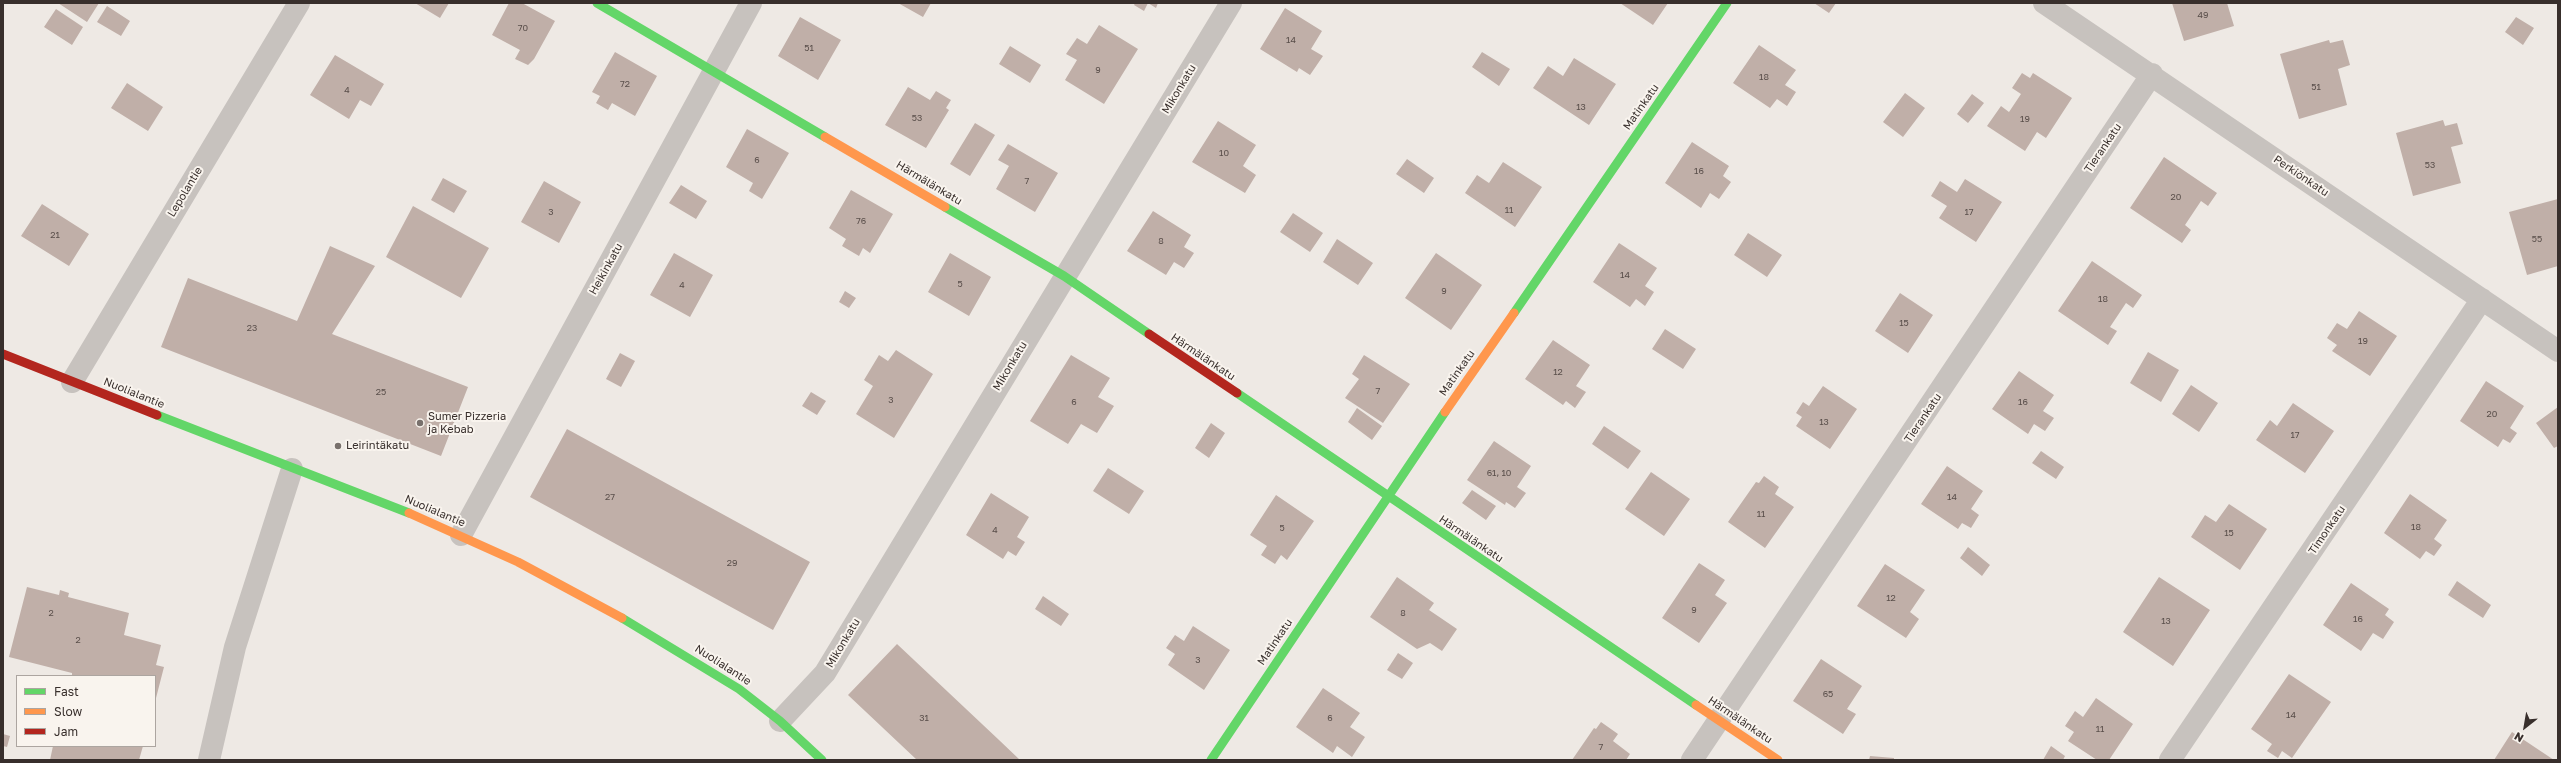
<!DOCTYPE html>
<html>
<head>
<meta charset="utf-8">
<style>
  body { margin:0 }
  #map { position:relative; width:2561px; height:763px; overflow:hidden; background:#eee9e4; font-family:"Golos Text",sans-serif }
  canvas { display:block }
  .frame { position:absolute; inset:0; border:4px solid #382f2c; pointer-events:none }
  .legend { position:absolute; left:16px; top:675px; width:140px; height:72px; box-sizing:border-box; background:#f9f4ee; border:1px solid #aca5a0; margin:0; padding:5px 7px; list-style:none; font-size:12px; color:#382f2c }
  .legend li { display:flex; align-items:center; gap:8px; height:20px }
  .legend b { width:20px; border:1px solid #aca5a0 }
  .north { position:absolute; left:2505px; top:707px; width:40px; height:40px; -webkit-text-stroke:3px #f9f4ee; paint-order:stroke; rotate:211deg; font-size:11px; font-weight:700; line-height:16px; text-align:center; color:#382f2c }
  .north::after { content:''; display:block; margin:auto; width:14px; height:18px; background:#382f2c; clip-path:polygon(50% 0,100% 100%,50% 72%,0 100%) }
</style>
</head>
<body>
<div id="map">
<canvas width="2561" height="763"></canvas>
<div class="frame"></div>
<ul class="legend">
<li><b style="height:5px;background:#63d668"></b>Fast</li>
<li><b style="height:5px;background:#ff974d"></b>Slow</li>
<li><b style="height:5px;background:#b3261e"></b>Jam</li>
</ul>
<div class="north">N</div>
</div>
<script>
const context = document.querySelector('canvas').getContext('2d');
context.lineJoin = 'round';
function fillPath(path, color) {
  context.fillStyle = color;
  context.fill(path, 'evenodd');
}
function toPath(rows) {
  const path = new Path2D();
  for (const r of rows) {
    path.moveTo(r[0], r[1]);
    for (let i = 2; i < r.length; i += 2) path.lineTo(r[i], r[i + 1]);
  }
  return path;
}
function strokePath(path, color, width, dash) {
  context.strokeStyle = color;
  context.lineWidth = width;
  context.lineCap = dash ? 'butt' : 'round';
  context.setLineDash(dash || []);
  context.stroke(path);
}
function label(font, color, halo, rows, align = 'center') {
  context.font = font + ' "Golos Text",sans-serif';
  context.lineWidth = 4;
  context.setLineDash([]);
  context.textBaseline = 'middle';
  context.strokeStyle = halo;
  context.fillStyle = color;
  for (const [text, x, y, turn = 0] of rows) {
    context.save();
    context.translate(x, y);
    context.rotate((+turn || 0) * Math.PI / 180);
    context.textAlign = isNaN(turn) ? turn : align;
    if (halo) context.strokeText(text, 0, 0);
    context.fillText(text, 0, 0);
    context.restore();
  }
}
fillPath(toPath([
  [58,3,99,3,87,22],
  [415,3,449,3,440,18],
  [509,3,522,3,555,21,534,59,528,65,515,59,520,50,492,35],
  [898,3,931,3,923,17],
  [1135,3,1158,3,1156,8,1148,3,1144,11,1134,5],
  [1620,3,1668,3,1653,25],
  [1814,3,1836,3,1829,13],
  [2172,3,2227,3,2234,26,2184,41],
  [107,6,130,21,121,36,97,22],
  [1285,8,1322,31,1311,49,1323,56,1310,75,1299,68,1297,72,1260,49],
  [56,9,83,27,72,45,44,27],
  [800,17,841,40,818,80,778,56],
  [2516,17,2534,28,2523,45,2505,32],
  [1099,25,1138,49,1104,104,1065,80,1077,60,1066,54,1077,38,1087,44],
  [2329,40,2330,43,2343,40,2350,65,2338,69,2347,105,2299,119,2280,54],
  [1759,45,1796,70,1785,85,1796,92,1787,106,1777,99,1770,108,1733,83],
  [1010,46,1041,65,1030,83,999,64],
  [615,52,657,76,635,116,612,103,608,110,596,103,600,96,592,92],
  [1482,52,1510,69,1499,86,1472,67],
  [335,55,384,84,371,106,360,100,349,119,310,95],
  [1574,58,1616,84,1589,125,1533,88,1548,66,1563,76],
  [2022,73,2030,78,2033,73,2072,98,2046,138,2037,132,2025,151,1987,126,2001,106,2009,112,2021,94,2012,88],
  [127,83,163,107,148,131,111,108],
  [908,87,930,100,936,91,951,100,946,108,949,110,926,148,885,125],
  [1905,93,1925,108,1903,137,1883,122],
  [1972,94,1984,103,1968,123,1957,114],
  [2443,120,2445,126,2457,123,2463,144,2451,147,2461,183,2413,196,2396,133],
  [1218,121,1256,145,1243,166,1256,175,1245,193,1192,162],
  [975,123,995,135,970,176,950,164],
  [747,129,789,153,762,199,749,191,753,183,726,167],
  [1692,142,1729,166,1723,176,1731,182,1719,199,1710,193,1701,208,1665,183],
  [1008,144,1058,173,1035,212,996,189,1009,166,998,160],
  [2164,157,2217,193,2208,206,2201,201,2185,225,2191,230,2182,243,2130,208],
  [1407,159,1434,178,1424,193,1396,174],
  [1503,162,1542,187,1515,227,1465,193,1477,175,1489,183],
  [443,178,467,191,454,213,431,200],
  [1965,179,2002,202,1976,242,1939,218,1947,206,1931,196,1940,181,1957,192],
  [544,181,581,202,559,243,521,222],
  [681,185,707,201,696,219,669,203],
  [851,190,893,214,870,253,863,248,859,256,842,246,846,239,829,228],
  [2558,199,2558,266,2527,275,2509,212],
  [42,204,89,234,69,266,21,236],
  [413,206,489,248,461,298,386,257],
  [1153,211,1191,235,1184,247,1194,253,1184,268,1174,262,1166,275,1127,251],
  [1293,213,1323,233,1310,252,1280,232],
  [1748,233,1782,255,1767,277,1734,255],
  [1337,239,1373,263,1358,285,1323,262],
  [1619,243,1657,268,1645,286,1654,292,1645,306,1636,299,1630,307,1593,282],
  [330,246,375,266,332,334,468,387,441,456,161,347,188,278,297,321],
  [674,253,713,275,690,317,650,295],
  [950,253,991,277,969,316,928,292],
  [1436,253,1482,285,1451,330,1405,298],
  [2092,261,2142,295,2133,308,2126,303,2110,327,2117,331,2108,345,2058,311],
  [845,291,856,298,849,308,839,302],
  [1900,293,1933,315,1908,353,1875,331],
  [2359,311,2397,336,2370,376,2332,351,2337,345,2327,338,2337,323,2347,329],
  [1665,329,1696,349,1683,369,1652,349],
  [1553,340,1590,365,1576,386,1586,392,1575,408,1566,401,1563,405,1525,379],
  [896,350,933,374,894,438,856,414,873,386,864,380,879,355,888,361],
  [2148,352,2179,370,2161,402,2130,383],
  [620,353,635,361,621,387,606,379],
  [1071,355,1110,378,1098,397,1114,406,1097,433,1081,424,1068,444,1030,421],
  [1364,355,1410,384,1383,423,1345,398,1359,379,1352,374],
  [2019,371,2054,395,2043,411,2054,418,2045,431,2034,424,2028,434,1992,409],
  [2486,381,2524,406,2510,428,2517,433,2510,443,2503,439,2498,447,2460,421],
  [2191,385,2218,403,2199,432,2172,414],
  [1823,386,1857,409,1830,449,1796,426,1802,417,1796,413,1803,402,1809,406],
  [811,392,826,401,817,415,802,406],
  [2293,403,2334,431,2305,473,2256,440,2270,420,2277,426],
  [2558,407,2558,446,2554,448,2536,423],
  [1357,408,1382,426,1372,440,1348,422],
  [1211,423,1225,433,1209,458,1195,448],
  [1604,426,1641,451,1628,469,1592,444],
  [567,429,810,562,773,630,530,497],
  [1494,441,1531,466,1517,487,1526,493,1515,508,1506,502,1505,505,1467,480],
  [2041,451,2064,467,2056,479,2032,463],
  [1947,466,1983,491,1971,509,1979,515,1971,528,1962,523,1958,529,1921,504],
  [1108,468,1144,491,1129,514,1093,491],
  [1651,472,1690,499,1664,536,1625,509],
  [1764,476,1779,487,1775,494,1794,507,1765,548,1728,522,1756,482,1759,483],
  [1472,490,1496,506,1486,520,1462,503],
  [991,493,1029,517,1017,537,1025,542,1016,556,1008,551,1003,559,966,535],
  [2410,494,2447,520,2434,539,2442,545,2434,556,2426,551,2420,559,2384,533],
  [1276,495,1314,521,1287,560,1281,555,1275,564,1261,555,1267,546,1250,535],
  [2229,504,2267,529,2240,570,2191,537,2205,515,2216,522],
  [1968,547,1990,565,1982,576,1960,558],
  [1699,563,1725,580,1715,595,1727,603,1699,643,1662,618],
  [1885,564,1925,590,1910,612,1919,619,1906,638,1857,606],
  [1397,577,1434,603,1429,610,1457,629,1442,651,1430,643,1417,649,1370,617],
  [2159,577,2210,610,2173,666,2123,632],
  [2457,581,2491,605,2483,618,2448,595],
  [2351,583,2389,609,2385,615,2394,622,2383,639,2373,633,2361,651,2323,625],
  [27,587,59,595,60,590,69,593,68,597,129,613,124,635,161,645,156,665,164,667,156,698,155,676,72,676,72,673,9,657],
  [1043,596,1069,614,1061,626,1035,609],
  [1193,626,1230,650,1204,690,1168,665,1175,654,1166,648,1175,635,1184,641],
  [897,644,999,740,1020,760,917,760,848,695],
  [1398,653,1413,663,1402,679,1387,670],
  [1821,659,1862,686,1847,709,1856,714,1843,734,1793,701],
  [2289,674,2331,702,2292,758,2282,751,2278,758,2267,751,2272,744,2251,729],
  [1323,688,1360,713,1350,727,1365,737,1352,757,1337,746,1333,753,1296,727],
  [2096,698,2133,724,2109,760,2097,760,2068,741,2074,732,2065,726,2075,711,2083,717],
  [1601,722,1618,734,1613,741,1630,754,1626,760,1572,760,1594,728,1596,729],
  [2512,732,2554,760,2494,760],
  [3,734,10,736,7,747,3,746],
  [53,746,143,746,139,760,50,760],
  [2051,746,2065,756,2063,760,2043,760],
  [1870,756,1894,758,1894,760,1869,760]
]), '#c0afa8');
strokePath(toPath([
  [2044,3,2558,351],
  [72,382,299,3],
  [461,535,751,3],
  [780,721,825,673,1231,3],
  [209,760,235,647,292,469],
  [1692,760,2152,74],
  [2170,760,2482,299]
]), '#c7c2be', 22);
strokePath(toPath([
  [597,3,825,137],
  [945,207,1064,276,1149,334],
  [1514,313,1727,3],
  [1237,393,1696,705],
  [157,415,409,513],
  [622,618,739,689,780,721,822,760],
  [1211,760,1445,412]
]), '#63d668', 9);
strokePath(toPath([
  [825,137,945,207],
  [1445,412,1514,313],
  [409,513,518,562,622,618],
  [1696,705,1778,760]
]), '#ff974d', 9);
strokePath(toPath([
  [1149,334,1237,393],
  [3,354,157,415]
]), '#b3261e', 9);
for (const [x, y, r, color] of [
  [420,423,4,"#78706c"],
  [338,446,4,"#78706c"]
]) {
  const dot = new Path2D();
  dot.arc(x, y, r, 0, 2 * Math.PI);
  context.fillStyle = color;
  context.fill(dot);
  strokePath(dot, '#f9f4ee', 1.5);
}
label('9px', '#5a4f4b', null, [
  ["49",2203,15],
  ["70",523,28],
  ["14",1291,40],
  ["51",809,48],
  ["9",1098,70],
  ["18",1764,77],
  ["72",625,84],
  ["51",2316,87],
  ["4",347,90],
  ["13",1581,107],
  ["53",917,118],
  ["19",2025,119],
  ["10",1224,153],
  ["6",757,160],
  ["53",2430,165],
  ["16",1699,171],
  ["7",1027,181],
  ["20",2176,197],
  ["11",1509,210],
  ["3",551,212],
  ["17",1969,212],
  ["76",861,221],
  ["21",55,235],
  ["55",2537,239],
  ["8",1161,241],
  ["14",1625,275],
  ["5",960,284],
  ["4",682,285],
  ["9",1444,291],
  ["18",2103,299],
  ["15",1904,323],
  ["23",252,328],
  ["19",2363,341],
  ["12",1558,372],
  ["7",1378,391],
  ["25",381,392],
  ["3",891,400],
  ["6",1074,402],
  ["16",2023,402],
  ["20",2492,414],
  ["13",1824,422],
  ["17",2295,435],
  ["61, 10",1499,473],
  ["27",610,497],
  ["14",1952,497],
  ["11",1761,514],
  ["18",2416,527],
  ["5",1282,528],
  ["4",995,530],
  ["15",2229,533],
  ["29",732,563],
  ["12",1891,598],
  ["9",1694,610],
  ["2",51,613],
  ["8",1403,613],
  ["16",2358,619],
  ["13",2166,621],
  ["2",78,640],
  ["3",1198,660],
  ["65",1828,694],
  ["14",2291,715],
  ["31",924,718],
  ["6",1330,718],
  ["11",2100,729],
  ["7",1601,747]
]);
label('11px', '#382f2c', '#f9f4ee', [
  ["Mikonkatu",1179,89,-59],
  ["Matinkatu",1641,107,-55],
  ["Tierankatu",2103,148,-56],
  ["Perkiönkatu",2301,176,34],
  ["Härmälänkatu",929,183,31],
  ["Lepolantie",185,192,-59],
  ["Heikinkatu",606,269,-61],
  ["Härmälänkatu",1203,357,34],
  ["Mikonkatu",1010,366,-59],
  ["Matinkatu",1457,373,-55],
  ["Nuolialantie",134,393,22],
  ["Tierankatu",1923,418,-56],
  ["Nuolialantie",435,511,23],
  ["Timonkatu",2327,530,-56],
  ["Härmälänkatu",1471,539,34],
  ["Matinkatu",1275,642,-56],
  ["Mikonkatu",843,643,-59],
  ["Nuolialantie",723,665,33],
  ["Härmälänkatu",1740,720,34]
]);
label('11px', '#382f2c', '#f9f4ee', [
  ["Sumer Pizzeria",428,417],
  ["ja Kebab",428,430],
  ["Leirintäkatu",346,446]
], 'left');
</script>
</body>
</html>
